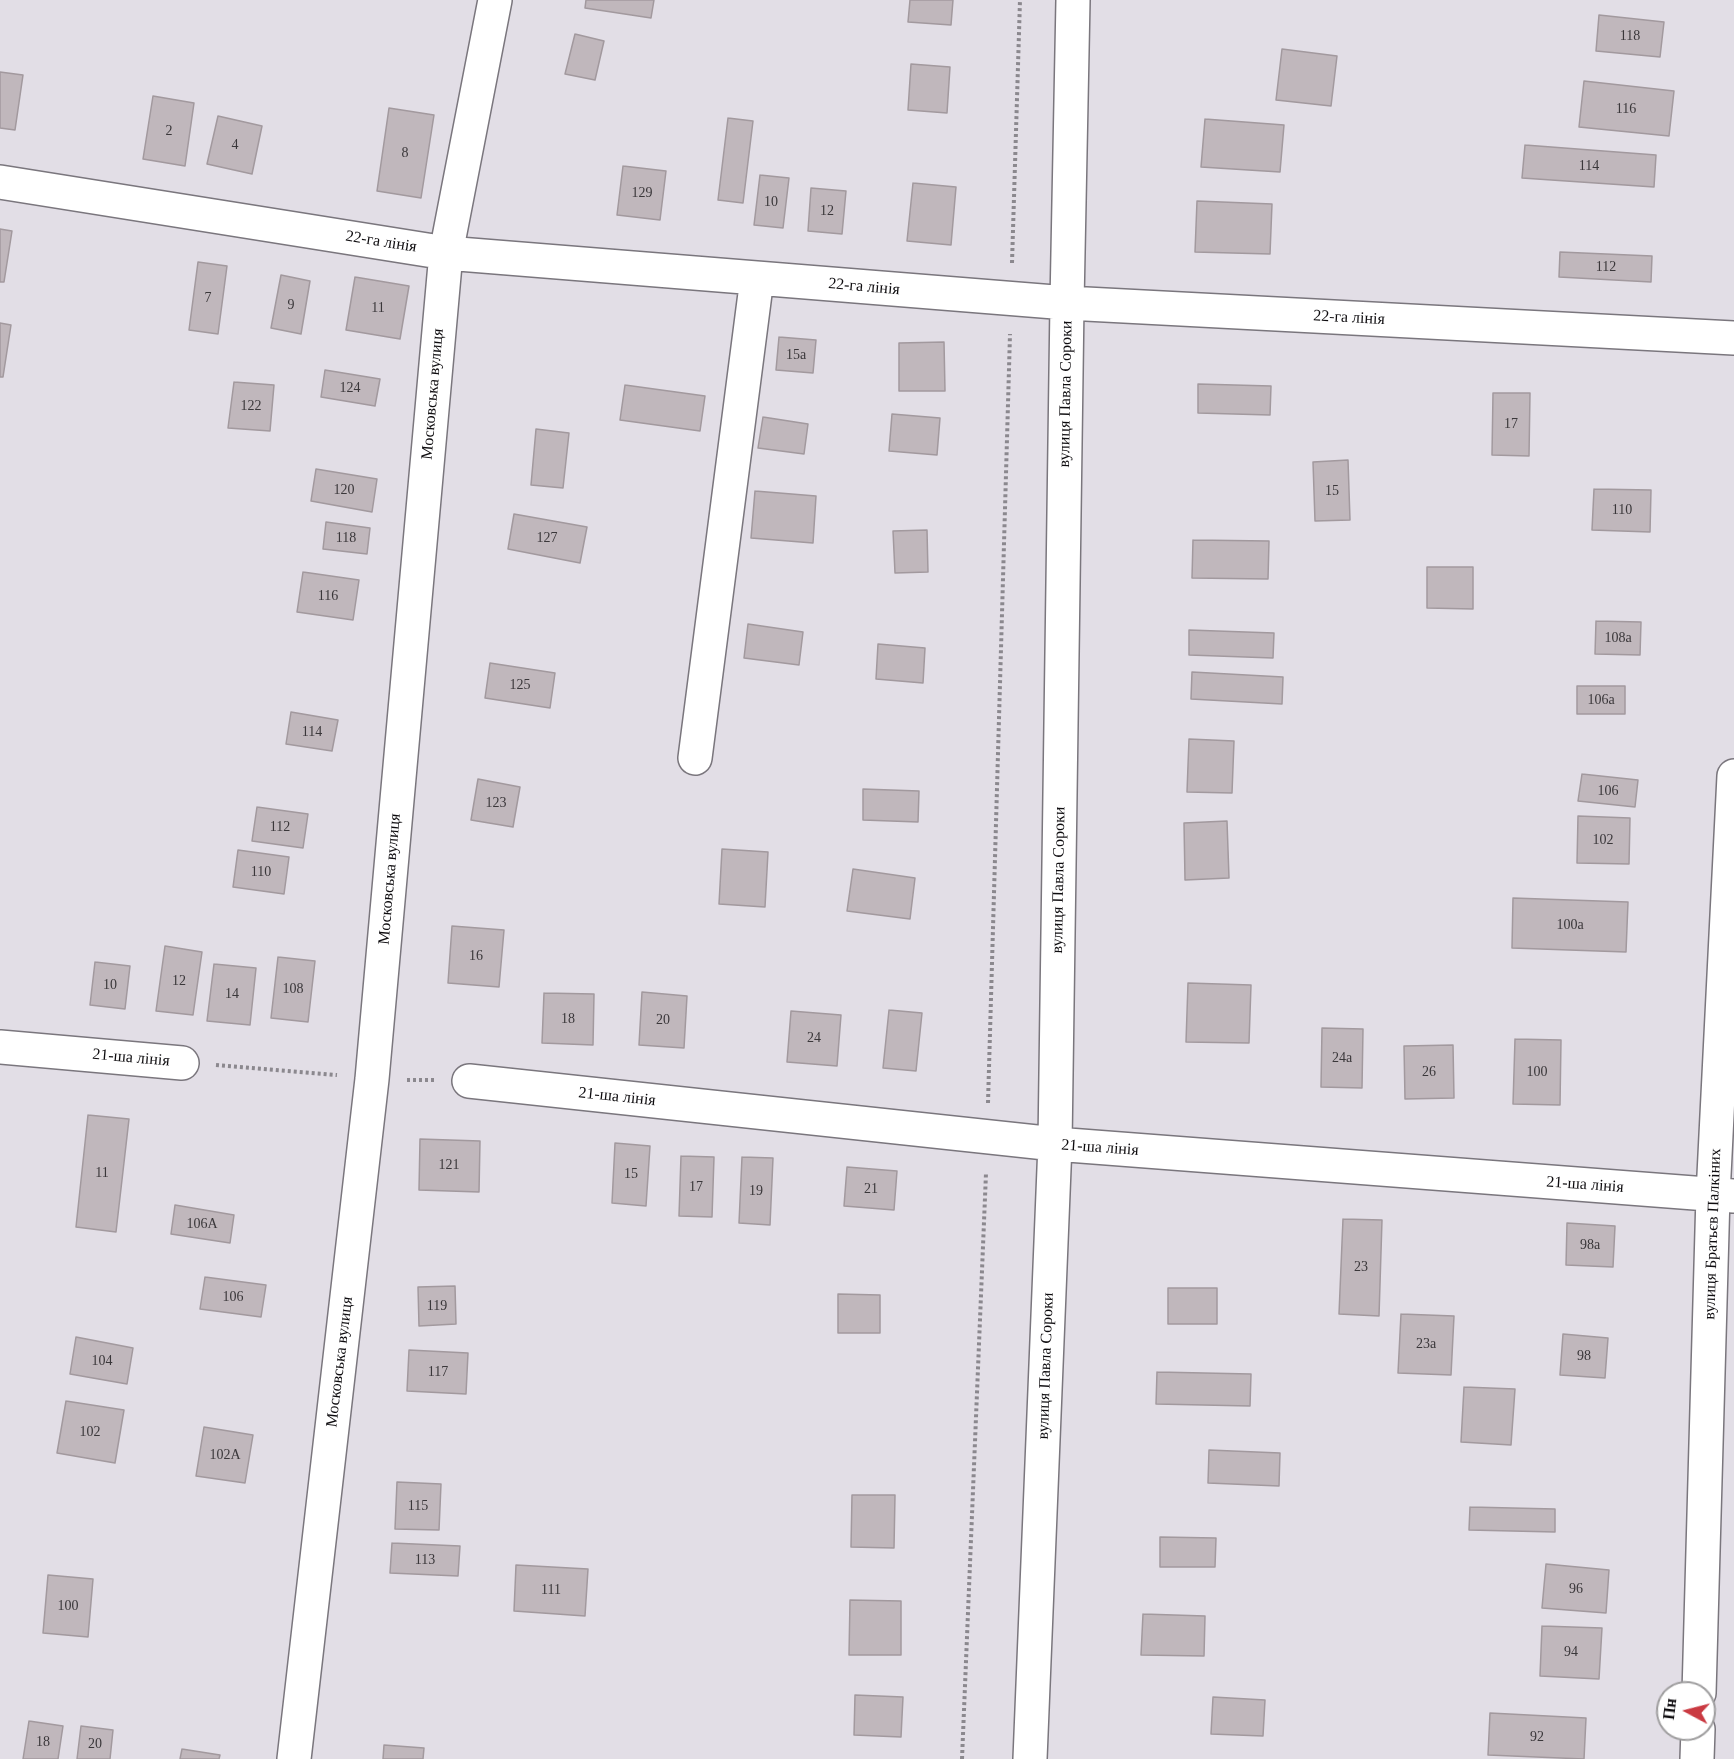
<!DOCTYPE html>
<html>
<head>
<meta charset="utf-8">
<style>
  body { margin:0 }
  #map { position:relative; width:1734px; height:1759px; overflow:hidden; background:#e2dee6; font-family:Georgia,serif }
  canvas { display:block }
  .north { position:absolute; left:1656px; top:1681px; width:60px; height:60px; box-sizing:border-box; background:#fff; border:2px solid #9f9e9f; border-radius:50%; rotate:277deg; font-size:16px; font-weight:700; line-height:24px; text-align:center; color:#0e0c0f }
  .north::after { content:''; display:block; margin:auto; width:21px; height:27px; background:#ca3a42; clip-path:polygon(50% 0,100% 100%,50% 72%,0 100%) }
</style>
</head>
<body>
<div id="map">
<canvas width="1734" height="1759"></canvas>
<div class="north">Пн</div>
</div>
<script>
const context = document.querySelector('canvas').getContext('2d');
context.lineJoin = 'round';
function fillPath(path, color) {
  context.fillStyle = color;
  context.fill(path, 'evenodd');
}
function toPath(rows) {
  const path = new Path2D();
  for (const r of rows) {
    path.moveTo(r[0], r[1]);
    for (let i = 2; i < r.length; i += 2) path.lineTo(r[i], r[i + 1]);
  }
  return path;
}
function strokePath(path, color, width, dash) {
  context.strokeStyle = color;
  context.lineWidth = width;
  context.lineCap = dash ? 'butt' : 'round';
  context.setLineDash(dash || []);
  context.stroke(path);
}
function label(font, color, halo, rows, align = 'center') {
  context.font = font + ' Georgia,serif';
  context.lineWidth = 5;
  context.setLineDash([]);
  context.textBaseline = 'middle';
  context.strokeStyle = halo;
  context.fillStyle = color;
  for (const [text, x, y, turn = 0] of rows) {
    context.save();
    context.translate(x, y);
    context.rotate((+turn || 0) * Math.PI / 180);
    context.textAlign = isNaN(turn) ? turn : align;
    if (halo) context.strokeText(text, 0, 0);
    context.fillText(text, 0, 0);
    context.restore();
  }
}
const building = toPath([
  [586,0,654,0,651,18,585,8,586,0],
  [910,0,953,0,951,25,908,22,910,0],
  [1599,15,1664,22,1660,57,1596,51,1599,15],
  [575,34,604,41,595,80,565,74,575,34],
  [1282,49,1337,56,1331,106,1276,100,1282,49],
  [911,64,950,67,947,113,908,110,911,64],
  [0,72,23,75,15,130,0,128,0,72],
  [1584,81,1674,91,1669,136,1579,127,1584,81],
  [153,96,194,103,185,166,143,159,153,96],
  [389,108,434,115,421,198,377,191,389,108],
  [218,116,262,126,252,174,207,164,218,116],
  [728,118,753,121,743,203,718,200,728,118],
  [1205,119,1284,125,1280,172,1201,167,1205,119],
  [1525,145,1656,155,1654,187,1522,178,1525,145],
  [623,166,666,171,660,220,617,215,623,166],
  [760,175,789,178,783,228,754,225,760,175],
  [913,183,956,187,951,245,907,241,913,183],
  [811,188,846,191,842,234,808,231,811,188],
  [1197,201,1272,204,1270,254,1195,252,1197,201],
  [0,229,12,231,4,282,0,282,0,229],
  [1560,252,1652,256,1651,282,1559,277,1560,252],
  [198,262,227,266,218,334,189,330,198,262],
  [281,275,310,281,301,334,271,328,281,275],
  [355,277,409,286,400,339,346,330,355,277],
  [0,323,11,325,3,377,0,377,0,323],
  [779,337,816,340,813,373,776,370,779,337],
  [944,342,945,391,899,391,899,343,944,342],
  [325,370,380,379,375,406,321,397,325,370],
  [234,382,274,385,270,431,228,428,234,382],
  [1198,384,1271,386,1270,415,1198,413,1198,384],
  [625,385,705,396,700,431,620,420,625,385],
  [1493,393,1530,393,1529,456,1492,455,1493,393],
  [892,414,940,418,937,455,889,451,892,414],
  [763,417,808,424,804,454,758,448,763,417],
  [536,429,569,433,563,488,531,485,536,429],
  [1348,460,1350,520,1315,521,1313,462,1348,460],
  [316,469,377,479,372,512,311,501,316,469],
  [1594,489,1651,490,1650,532,1592,530,1594,489],
  [755,491,816,496,813,543,751,538,755,491],
  [514,514,587,527,580,563,508,549,514,514],
  [326,522,370,528,367,554,323,549,326,522],
  [927,530,928,572,895,573,893,531,927,530],
  [1193,540,1269,541,1268,579,1192,578,1193,540],
  [1427,567,1473,567,1473,609,1427,608,1427,567],
  [303,572,359,580,353,620,297,612,303,572],
  [1596,621,1641,622,1640,655,1595,654,1596,621],
  [748,624,803,632,799,665,744,658,748,624],
  [1189,630,1274,633,1273,658,1189,655,1189,630],
  [878,644,925,648,923,683,876,679,878,644],
  [490,663,555,673,550,708,485,698,490,663],
  [1192,672,1283,677,1282,704,1191,699,1192,672],
  [1577,686,1625,686,1625,714,1577,714,1577,686],
  [291,712,338,720,332,751,286,744,291,712],
  [1189,739,1234,741,1232,793,1187,792,1189,739],
  [1582,774,1638,780,1635,807,1578,801,1582,774],
  [478,779,520,787,513,827,471,820,478,779],
  [863,789,919,791,918,822,863,820,863,789],
  [257,807,308,814,303,848,252,841,257,807],
  [1578,816,1630,818,1629,864,1577,863,1578,816],
  [1227,821,1229,878,1185,880,1184,823,1227,821],
  [722,849,768,852,765,907,719,904,722,849],
  [238,850,289,857,284,894,233,887,238,850],
  [853,869,915,878,910,919,847,911,853,869],
  [1513,898,1628,902,1626,952,1512,948,1513,898],
  [452,926,504,930,499,987,448,983,452,926],
  [165,946,202,952,193,1015,156,1011,165,946],
  [278,957,315,961,308,1022,271,1018,278,957],
  [95,962,130,966,125,1009,90,1005,95,962],
  [214,964,256,968,250,1025,207,1021,214,964],
  [1188,983,1251,985,1249,1043,1186,1042,1188,983],
  [642,992,687,996,684,1048,639,1045,642,992],
  [544,993,594,994,593,1045,542,1043,544,993],
  [889,1010,922,1013,916,1071,883,1068,889,1010],
  [791,1011,841,1015,837,1066,787,1062,791,1011],
  [1322,1028,1363,1029,1362,1088,1321,1087,1322,1028],
  [1515,1039,1561,1040,1560,1105,1513,1104,1515,1039],
  [1453,1045,1454,1098,1405,1099,1404,1046,1453,1045],
  [88,1115,129,1119,116,1232,76,1227,88,1115],
  [420,1139,480,1141,479,1192,419,1190,420,1139],
  [615,1143,650,1146,646,1206,612,1203,615,1143],
  [681,1156,714,1157,712,1217,679,1216,681,1156],
  [742,1157,773,1158,770,1225,739,1223,742,1157],
  [847,1167,897,1171,894,1210,844,1206,847,1167],
  [175,1205,234,1215,230,1243,171,1234,175,1205],
  [1343,1219,1382,1220,1379,1316,1339,1314,1343,1219],
  [1567,1223,1615,1226,1613,1267,1566,1265,1567,1223],
  [205,1277,266,1285,261,1317,200,1309,205,1277],
  [455,1286,456,1324,419,1326,418,1287,455,1286],
  [1168,1288,1217,1288,1217,1324,1168,1324,1168,1288],
  [838,1294,880,1295,880,1333,838,1333,838,1294],
  [1401,1314,1454,1316,1451,1375,1398,1373,1401,1314],
  [1563,1334,1608,1338,1605,1378,1560,1375,1563,1334],
  [76,1337,133,1348,127,1384,70,1374,76,1337],
  [409,1350,468,1353,466,1394,407,1391,409,1350],
  [1157,1372,1251,1374,1250,1406,1156,1404,1157,1372],
  [1464,1387,1515,1389,1511,1445,1461,1442,1464,1387],
  [66,1401,124,1410,115,1463,57,1453,66,1401],
  [204,1427,253,1435,245,1483,196,1476,204,1427],
  [1209,1450,1280,1453,1279,1486,1208,1483,1209,1450],
  [397,1482,441,1484,439,1530,395,1529,397,1482],
  [852,1495,895,1495,894,1548,851,1547,852,1495],
  [1470,1507,1555,1509,1555,1532,1469,1530,1470,1507],
  [1160,1537,1216,1538,1215,1567,1160,1567,1160,1537],
  [392,1543,460,1546,458,1576,390,1573,392,1543],
  [1546,1564,1609,1570,1606,1613,1542,1608,1546,1564],
  [516,1565,588,1569,585,1616,514,1611,516,1565],
  [48,1575,93,1579,88,1637,43,1633,48,1575],
  [850,1600,901,1601,901,1655,849,1655,850,1600],
  [1143,1614,1205,1616,1204,1656,1141,1655,1143,1614],
  [1542,1626,1602,1628,1599,1679,1540,1676,1542,1626],
  [855,1695,903,1697,901,1737,854,1735,855,1695],
  [1213,1697,1265,1700,1263,1736,1211,1734,1213,1697],
  [1490,1713,1586,1718,1584,1759,1488,1755,1490,1713],
  [29,1721,63,1726,58,1759,23,1759,29,1721],
  [81,1726,113,1730,110,1759,77,1759,81,1726],
  [384,1745,424,1748,423,1759,383,1759,384,1745],
  [182,1749,220,1755,219,1759,180,1759,182,1749]
]);
fillPath(building, '#c0b7bc');
strokePath(building, '#a2999e', 1.5);
const minor = toPath([
  [0,182,446,253,1067,303,1734,338],
  [695,758,757,278],
  [0,1047,182,1063],
  [469,1081,1055,1144,1734,1196],
  [1699,1693,1713,1195,1734,776],
  [294,1759,372,1079,446,253,495,0],
  [1030,1759,1055,1144,1067,303,1073,0],
  [1697,1759,1698,1729]
]);
strokePath(minor, '#7a767d', 36);
strokePath(toPath([
  [1012,263,1020,0],
  [216,1065,337,1075],
  [407,1080,436,1080],
  [988,1103,1010,334],
  [962,1759,986,1173]
]), '#8b888e', 4, [3, 3]);
strokePath(minor, '#fff', 33);
label('14px', '#3a373a', null, [
  ["118",1630,36],
  ["116",1626,109],
  ["2",169,131],
  ["4",235,145],
  ["8",405,153],
  ["114",1589,166],
  ["129",642,193],
  ["10",771,202],
  ["12",827,211],
  ["112",1606,267],
  ["7",208,298],
  ["9",291,305],
  ["11",378,308],
  ["15а",796,355],
  ["124",350,388],
  ["122",251,406],
  ["17",1511,424],
  ["120",344,490],
  ["15",1332,491],
  ["110",1622,510],
  ["118",346,538],
  ["127",547,538],
  ["116",328,596],
  ["108а",1618,638],
  ["125",520,685],
  ["106а",1601,700],
  ["114",312,732],
  ["106",1608,791],
  ["123",496,803],
  ["112",280,827],
  ["102",1603,840],
  ["110",261,872],
  ["100а",1570,925],
  ["16",476,956],
  ["12",179,981],
  ["10",110,985],
  ["108",293,989],
  ["14",232,994],
  ["18",568,1019],
  ["20",663,1020],
  ["24",814,1038],
  ["24а",1342,1058],
  ["26",1429,1072],
  ["100",1537,1072],
  ["121",449,1165],
  ["11",102,1173],
  ["15",631,1174],
  ["17",696,1187],
  ["21",871,1189],
  ["19",756,1191],
  ["106А",202,1224],
  ["98а",1590,1245],
  ["23",1361,1267],
  ["106",233,1297],
  ["119",437,1306],
  ["23а",1426,1344],
  ["98",1584,1356],
  ["104",102,1361],
  ["117",438,1372],
  ["102",90,1432],
  ["102А",225,1455],
  ["115",418,1506],
  ["113",425,1560],
  ["96",1576,1589],
  ["111",551,1590],
  ["100",68,1606],
  ["94",1571,1652],
  ["92",1537,1737],
  ["18",43,1742],
  ["20",95,1744]
]);
label('16px', '#0e0c0f', '#fff', [
  ["22-га лінія",381,242,9],
  ["22-га лінія",864,287,5],
  ["22-га лінія",1349,318,3],
  ["Московська вулиця",433,394,-85],
  ["вулиця Павла Сороки",1066,394,-89],
  ["Московська вулиця",390,879,-85],
  ["вулиця Павла Сороки",1059,880,-89],
  ["21-ша лінія",131,1058,5],
  ["21-ша лінія",617,1097,6],
  ["21-ша лінія",1100,1148,4],
  ["21-ша лінія",1585,1185,4],
  ["вулиця Братьєв Палкіних",1713,1234,-88],
  ["Московська вулиця",340,1362,-83],
  ["вулиця Павла Сороки",1046,1366,-88]
]);
</script>
</body>
</html>
